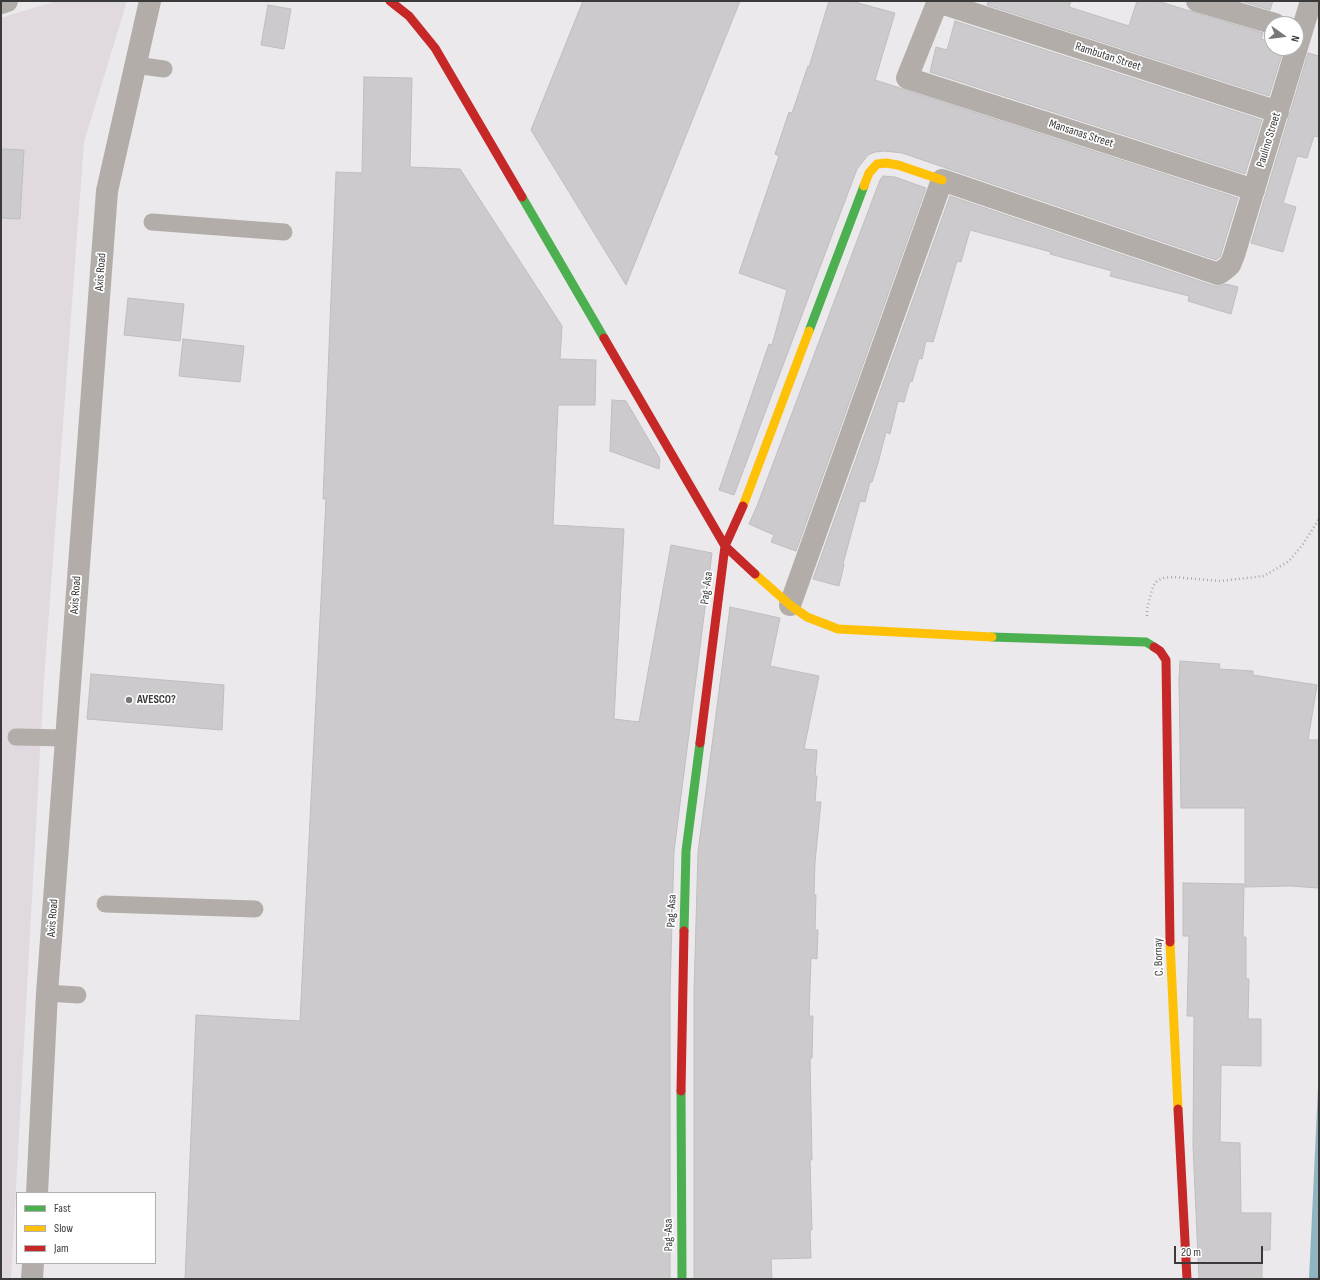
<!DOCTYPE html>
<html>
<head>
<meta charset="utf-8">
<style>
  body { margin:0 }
  #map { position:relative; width:1320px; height:1280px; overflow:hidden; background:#ebe9eb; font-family:"Sofia Sans Condensed",sans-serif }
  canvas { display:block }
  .frame { position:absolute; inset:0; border:2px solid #3b3a3b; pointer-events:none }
  .legend { position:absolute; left:16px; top:1192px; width:140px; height:72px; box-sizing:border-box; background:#fff; border:1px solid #b1b0b1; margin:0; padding:5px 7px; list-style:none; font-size:12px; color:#3b3a3b }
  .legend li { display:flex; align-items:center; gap:8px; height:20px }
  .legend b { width:20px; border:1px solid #b1b0b1 }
  .north { position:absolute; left:1264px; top:16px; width:40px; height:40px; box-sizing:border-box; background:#fff; border:1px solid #b1b0b1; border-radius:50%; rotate:104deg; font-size:11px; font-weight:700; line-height:16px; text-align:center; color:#3b3a3b }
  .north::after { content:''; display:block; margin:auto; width:14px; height:18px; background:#797779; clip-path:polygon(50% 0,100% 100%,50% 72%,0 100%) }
  .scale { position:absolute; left:1174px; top:1246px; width:89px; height:18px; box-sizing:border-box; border:2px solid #3b3a3b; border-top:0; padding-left:5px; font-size:12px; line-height:14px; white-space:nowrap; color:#3b3a3b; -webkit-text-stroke:3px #fff; paint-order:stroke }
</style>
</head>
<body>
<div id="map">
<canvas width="1320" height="1280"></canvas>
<div class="frame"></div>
<ul class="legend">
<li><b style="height:5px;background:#4caf50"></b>Fast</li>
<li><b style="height:5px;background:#ffc107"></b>Slow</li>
<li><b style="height:5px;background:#c62828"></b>Jam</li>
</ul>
<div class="north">N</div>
<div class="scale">20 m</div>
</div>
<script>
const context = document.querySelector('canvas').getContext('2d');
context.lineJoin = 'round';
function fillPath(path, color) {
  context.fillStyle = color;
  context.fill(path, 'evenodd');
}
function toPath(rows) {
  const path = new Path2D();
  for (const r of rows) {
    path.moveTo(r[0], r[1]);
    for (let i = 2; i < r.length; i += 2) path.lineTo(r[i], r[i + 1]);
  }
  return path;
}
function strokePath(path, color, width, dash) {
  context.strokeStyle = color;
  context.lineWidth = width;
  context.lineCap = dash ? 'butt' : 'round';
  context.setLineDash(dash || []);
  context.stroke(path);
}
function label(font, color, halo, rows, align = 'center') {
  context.font = font + ' "Sofia Sans Condensed",sans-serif';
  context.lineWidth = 3.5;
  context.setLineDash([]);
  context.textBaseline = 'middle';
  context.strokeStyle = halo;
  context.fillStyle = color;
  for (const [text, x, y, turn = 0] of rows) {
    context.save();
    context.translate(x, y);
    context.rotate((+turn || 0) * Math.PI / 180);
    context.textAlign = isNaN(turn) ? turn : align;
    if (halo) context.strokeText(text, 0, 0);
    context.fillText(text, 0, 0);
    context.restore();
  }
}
fillPath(toPath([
  [56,1,127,1,84,142,44,680,11,1279,1,1279,1,18]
]), '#e0dae0');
fillPath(toPath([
  [1319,1067,1319,1279,1309,1279]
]), '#90b5c0');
const building = toPath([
  [583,1,740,1,626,285,531,130,583,1],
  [829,1,851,1,895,13,875,80,1238,198,1222,251,1220,257,1216,260,902,153,885,151,875,152,868,155,857,169,734,495,719,490,769,344,772,345,787,290,739,273,779,156,775,154,789,112,792,113,808,66,809,67,829,1],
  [988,1,1071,1,1069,7,1129,26,1137,1,1157,1,1263,33,1261,39,1272,42,1272,48,1284,48,1269,96,987,5,988,1],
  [1241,1,1273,1,1270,10,1241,1],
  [268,5,291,9,284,49,261,45,268,5],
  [955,21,1262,120,1245,174,930,72,936,47,947,50,955,21],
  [1308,53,1319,56,1319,137,1314,136,1307,158,1297,156,1283,203,1296,207,1283,252,1251,243,1308,53],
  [364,77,412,78,410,167,460,169,562,326,560,359,596,360,595,405,558,405,553,525,624,529,614,719,639,722,671,545,712,553,674,851,670,993,670,1279,185,1279,196,1015,300,1021,326,499,323,499,336,172,362,173,364,77],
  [1,149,24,150,20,219,1,218,1,149],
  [883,176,895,177,926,188,796,551,771,542,774,535,749,524,757,506,880,180,883,176],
  [950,196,1214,286,1220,286,1226,284,1238,287,1231,314,1188,301,1189,296,1110,276,1112,271,1050,254,1051,252,970,230,961,262,957,261,933,342,926,341,922,359,919,358,912,382,910,381,904,402,898,401,890,434,886,432,878,463,872,482,870,482,865,502,860,501,843,564,844,565,839,586,813,579,950,196],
  [128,298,184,304,180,341,124,335,128,298],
  [183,339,244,346,240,382,179,376,183,339],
  [612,400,626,401,660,459,659,469,610,451,612,400],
  [730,607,780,618,770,666,819,676,804,749,817,750,815,776,817,776,815,802,821,802,815,862,814,895,816,895,815,930,818,930,817,959,811,958,809,1016,813,1016,812,1058,810,1058,812,1160,810,1160,812,1230,810,1230,811,1258,771,1259,772,1279,694,1279,694,993,698,852,730,607],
  [1180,661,1220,664,1219,669,1253,671,1253,675,1317,685,1308,740,1319,740,1319,888,1290,886,1245,887,1245,808,1181,808,1179,680,1180,661],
  [91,674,224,685,222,730,87,719,91,674],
  [1183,883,1244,884,1243,937,1246,937,1246,979,1249,979,1248,1019,1261,1019,1261,1066,1221,1065,1220,1142,1240,1143,1241,1213,1271,1213,1270,1250,1262,1250,1262,1279,1199,1279,1193,1146,1194,1016,1187,1016,1189,936,1183,936,1183,883]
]);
fillPath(building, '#cccacc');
strokePath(building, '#bfbebf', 1);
strokePath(toPath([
  [1147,616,1147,609,1153,586,1157,581,1163,578,1173,577,1220,581,1264,576,1289,561,1303,544,1319,519]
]), '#ada9a9', 2.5, [1, 3]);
strokePath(toPath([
  [135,65,164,69],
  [152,222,284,232],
  [16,737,66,738],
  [105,904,255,909],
  [47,993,78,995]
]), '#b3adaa', 17);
strokePath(toPath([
  [938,1,907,78,1254,190],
  [1197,1,1275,24],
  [938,2,1278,112],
  [1,3,7,1],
  [790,605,942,180,1218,274,1224,270,1230,265,1234,255,1311,1],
  [37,1193,47,993,107,191,150,1],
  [32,1279,33,1263]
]), '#b3adaa', 22);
strokePath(toPath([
  [522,197,604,338],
  [809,331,864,186],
  [992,637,1146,642,1154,647],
  [684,931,686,851,700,743],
  [681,1091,682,1279]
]), '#4caf50', 9);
strokePath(toPath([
  [864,186,869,173,877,164,886,163,898,165,942,180],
  [743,506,809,331],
  [755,574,790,605,807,617,838,629,992,637],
  [1170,942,1178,1109]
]), '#ffc107', 9);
strokePath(toPath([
  [390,1,409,16,435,48,522,197],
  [604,338,725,546,755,574],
  [1154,647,1160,651,1166,660,1170,942],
  [700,743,725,546,743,506],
  [681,1091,684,931],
  [1178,1109,1187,1279]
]), '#c62828', 9);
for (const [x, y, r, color] of [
  [129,700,4,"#797779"]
]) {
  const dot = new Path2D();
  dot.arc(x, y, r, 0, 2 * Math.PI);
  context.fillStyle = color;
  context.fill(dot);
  strokePath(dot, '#fff', 1.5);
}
label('12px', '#3b3a3b', '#fff', [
  ["Rambutan Street",1108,57,18],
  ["Mansanas Street",1081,134,18],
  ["Paulino Street",1269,140,-73],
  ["Axis Road",101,272,-86],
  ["Pag-Asa",707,588,-83],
  ["Axis Road",76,595,-86],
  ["Pag-Asa",672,911,-88],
  ["Axis Road",53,918,-86],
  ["C. Bornay",1159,957,-92],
  ["Pag-Asa",669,1235,-91]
]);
label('bold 12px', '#3b3a3b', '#fff', [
  ["AVESCO?",137,700]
], 'left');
</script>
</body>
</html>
